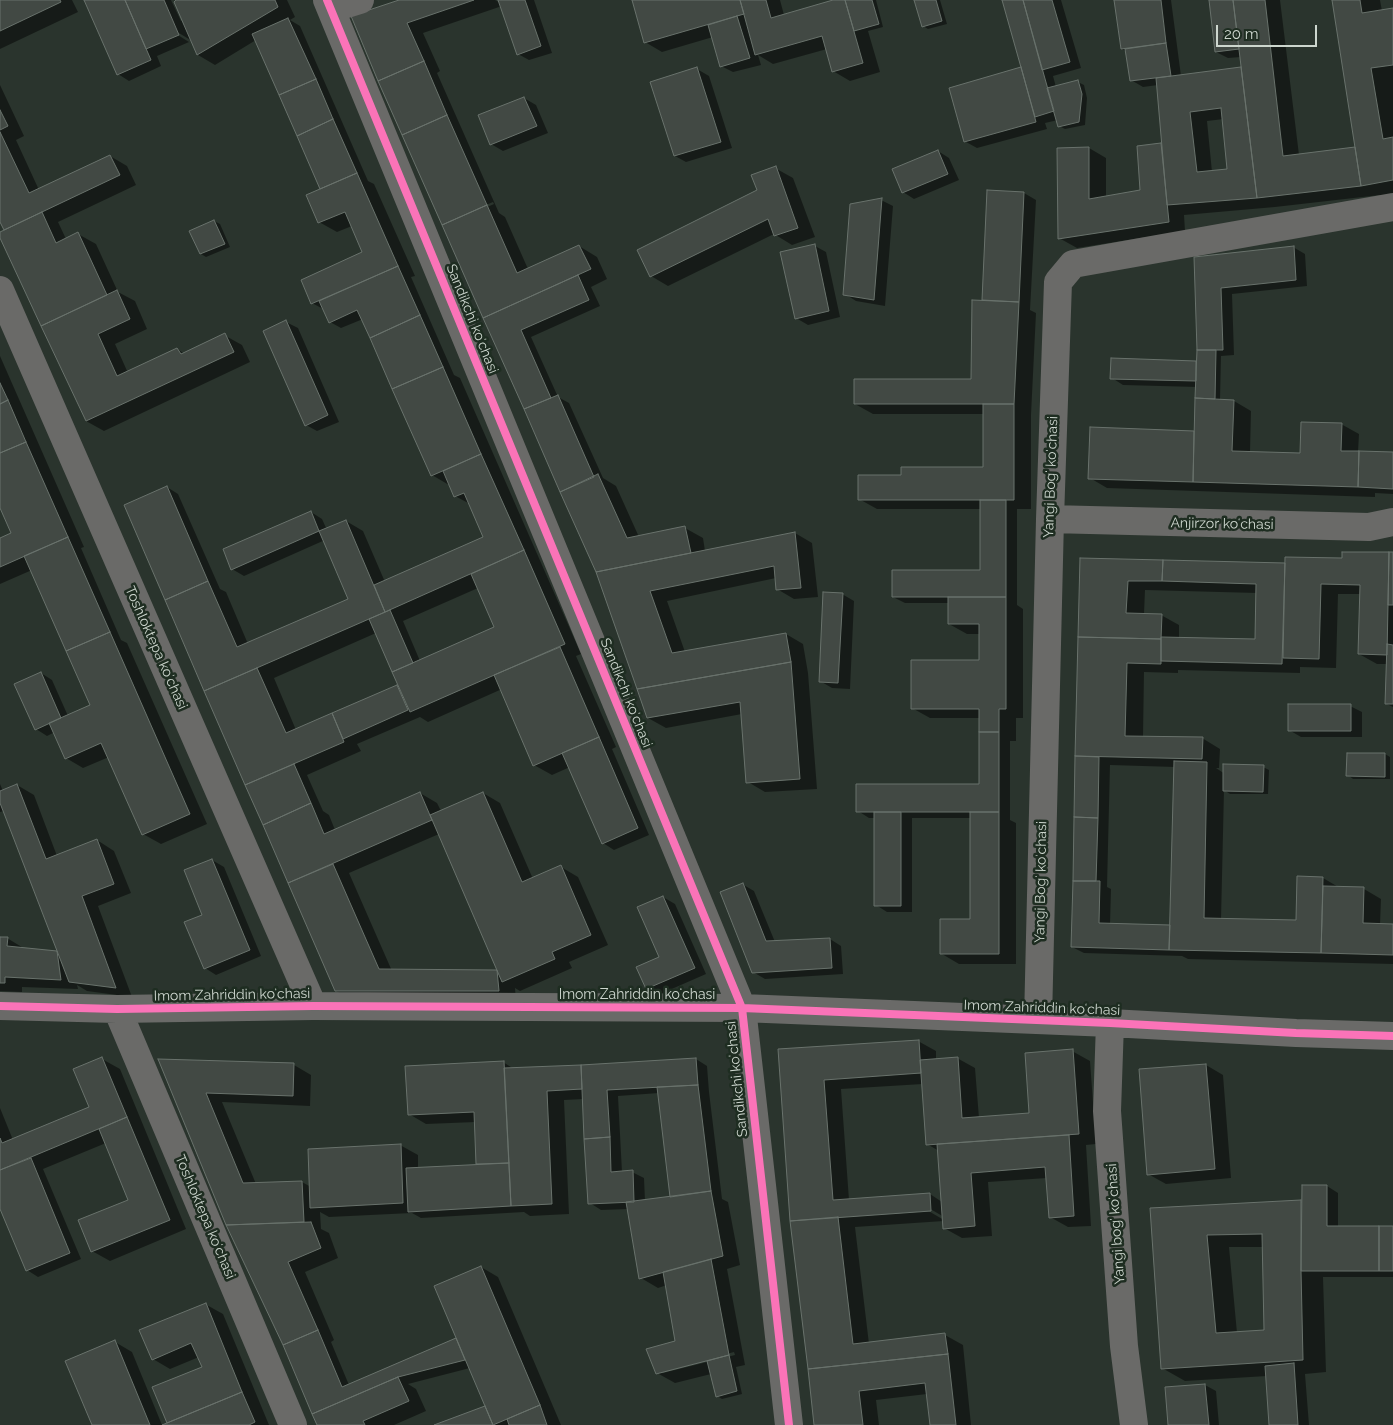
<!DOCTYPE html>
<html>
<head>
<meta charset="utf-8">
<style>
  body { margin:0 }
  #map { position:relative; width:1393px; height:1425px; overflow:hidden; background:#2a342d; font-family:Raleway,sans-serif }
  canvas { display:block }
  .scale { position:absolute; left:1216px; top:25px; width:101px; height:22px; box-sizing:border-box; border:2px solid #cdd6ce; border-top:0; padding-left:6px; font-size:15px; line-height:18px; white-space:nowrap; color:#cdd6ce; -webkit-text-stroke:4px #1e2d21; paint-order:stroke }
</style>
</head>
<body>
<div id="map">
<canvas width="1393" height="1425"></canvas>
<div class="scale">20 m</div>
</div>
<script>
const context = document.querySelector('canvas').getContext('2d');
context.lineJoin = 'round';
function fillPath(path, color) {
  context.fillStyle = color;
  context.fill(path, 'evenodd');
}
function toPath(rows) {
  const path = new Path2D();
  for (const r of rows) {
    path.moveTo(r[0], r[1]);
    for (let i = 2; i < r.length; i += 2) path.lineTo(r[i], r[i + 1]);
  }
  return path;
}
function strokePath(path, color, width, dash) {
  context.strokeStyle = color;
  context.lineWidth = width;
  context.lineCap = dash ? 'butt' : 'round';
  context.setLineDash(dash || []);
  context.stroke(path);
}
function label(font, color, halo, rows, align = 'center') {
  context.font = font + ' Raleway,sans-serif';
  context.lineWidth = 5;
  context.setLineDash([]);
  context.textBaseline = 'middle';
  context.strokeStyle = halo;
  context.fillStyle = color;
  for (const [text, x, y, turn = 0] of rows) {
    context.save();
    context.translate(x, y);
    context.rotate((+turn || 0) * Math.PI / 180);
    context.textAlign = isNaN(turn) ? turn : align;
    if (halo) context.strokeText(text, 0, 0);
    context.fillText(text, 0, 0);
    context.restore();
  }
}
fillPath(toPath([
  [3,0,72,0,78,12,0,49,0,2],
  [86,0,171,0,181,21,183,20,179,0,287,0,295,17,290,20,300,26,368,181,374,184,415,276,411,277,454,375,460,378,581,654,576,656,616,747,612,749,649,835,614,850,603,843,570,767,552,775,534,765,502,689,428,722,420,717,357,744,361,751,307,775,323,811,329,815,335,830,420,793,437,803,441,811,483,793,500,803,533,879,561,867,578,877,608,945,569,962,572,968,520,991,515,988,516,1001,354,1001,336,991,125,506,167,487,178,494,220,589,226,592,248,644,350,599,325,540,244,576,232,569,311,512,322,519,327,530,346,521,363,531,385,582,485,537,470,504,455,496,449,485,432,475,363,319,341,328,330,322,325,310,312,303,364,253,352,226,337,232,319,222,322,190,256,40,215,65,198,55,192,41,174,30,173,32,189,42,157,56,161,66,129,81,118,74],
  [478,588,496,628,420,661,403,621],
  [376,633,400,688,397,686,296,730,274,678],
  [439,834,499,971,392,971,349,873],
  [403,0,495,0,500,3,500,0,534,0,552,53,529,60,518,54,502,6,423,33,440,71,437,73,499,213,505,217,528,269,579,246,597,257,607,279,591,287,600,306,531,337,558,397,569,403,603,478,616,486,639,537,685,528,703,538,705,551,795,533,812,543,818,597,794,599,777,589,776,578,667,601,685,652,786,634,803,644,808,673,817,789,765,792,748,782,742,714,666,728,648,718,597,572,443,225],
  [493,202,494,204,449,224,449,221],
  [633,0,780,0,784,15,838,0,876,0,883,27,868,31,880,72,850,81,833,71,827,49,773,64,758,55,761,65,733,72,721,66,713,37,662,52,645,42],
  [916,0,940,0,947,24,928,29,923,26],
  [1003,0,1061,0,1081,68,1053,76,1056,87,1078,82,1084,85,1087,98,1085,125,1065,129,1059,126,1058,120,1045,123,1047,129,977,148,966,142,1023,68],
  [1116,0,1171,0,1181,76,1243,68,1241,57,1228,58,1216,52,1210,0,1280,0,1299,155,1357,149,1334,0,1380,0,1382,11,1393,9,1393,197,1385,198,1380,195,1275,207,1184,215,1185,231,1077,248,1059,238,1089,148,1106,158,1106,197,1141,191,1138,147,1163,144,1158,85,1143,87,1131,80,1127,52,1122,49],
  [1224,119,1229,170,1212,172,1207,121],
  [697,69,709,76,732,148,686,162,675,156],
  [0,85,24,136,16,140,39,190,110,156,127,166,136,185,58,222,66,239,78,234,96,244,118,292,135,301,147,329,115,344,128,373,177,349,185,354,224,335,242,345,250,362,104,431,86,421,0,235,0,233,5,231,0,219],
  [524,98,536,105,548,133,503,151,491,144],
  [938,151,949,158,959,180,914,199,903,192],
  [775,168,793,178,815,237,792,245,774,234,668,286,651,276,759,190],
  [988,192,1024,193,1036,200,1030,310,1036,313,1031,415,1031,509,1017,509,1017,605,1023,609,1023,718,1016,718,1016,741,1010,741,1010,820,1016,823,1016,964,959,964,942,954,971,920,971,818,912,818,912,912,887,912,876,905,876,818,869,818,858,811,980,786,980,718,930,718,912,708,980,661,980,634,967,634,949,624,949,603,905,603,893,597,981,572,981,509,877,509,859,499,984,468,984,414,873,414,855,404,972,380,987,302,983,300],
  [881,200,893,206,885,306,856,301,845,294],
  [214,221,220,224,230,247,206,257,201,254],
  [815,246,826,252,840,317,808,325,796,318],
  [1293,247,1305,254,1307,286,1232,294,1234,355,1221,356,1220,400,1234,401,1251,411,1250,452,1301,454,1341,424,1359,434,1358,452,1393,453,1393,494,1375,493,1375,497,1107,488,1090,478,1091,429,1196,432,1197,387,1123,385,1112,378,1196,362,1198,363,1195,258],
  [286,322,298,328,339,422,317,431,306,425],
  [0,356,84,547,81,548,121,640,127,643,207,824,161,844,143,834,109,757,83,768,66,758,55,732,47,736,36,729,41,673,52,680,68,716,92,706,32,570,0,584,0,539,13,534,0,505],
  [1344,553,1393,554,1393,707,1387,704,1388,664,1377,664,1359,654,1361,594,1338,594,1336,668,1300,667,1300,673,1178,670,1178,673,1144,672,1143,737,1202,738,1220,749,1219,768,1216,768,1225,774,1263,767,1269,770,1268,794,1230,794,1224,790,1221,920,1297,922,1323,878,1340,888,1364,889,1381,899,1380,925,1393,925,1393,964,1188,959,1182,956,1084,953,1072,947,1081,559,1286,564,1344,559],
  [1145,590,1257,593,1256,641,1179,639,1179,625,1161,615,1144,614],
  [1110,765,1175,767,1171,927,1110,925,1111,889,1107,887],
  [842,594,854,601,850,689,832,688,820,681],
  [1350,706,1362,712,1362,737,1301,737,1289,730],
  [1385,754,1390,757,1390,779,1353,779,1348,775],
  [0,784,3,791,17,785,34,795,57,856,97,840,114,851,131,893,98,906,132,997,87,991,77,985,78,989,22,987,22,992,0,991,0,938,7,938,25,949,59,952,4,811,0,812],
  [212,860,224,867,261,956,216,975,205,968,204,916],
  [742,884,754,891,775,942,830,939,841,946,843,974,765,979,753,972],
  [663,897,675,904,706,974,658,995,647,988,661,957],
  [918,1041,936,1051,936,1060,957,1058,975,1068,979,1118,1030,1114,1072,1051,1090,1061,1096,1144,1086,1145,1091,1226,1068,1227,1050,1217,1047,1178,988,1182,992,1236,962,1238,944,1228,944,1221,855,1227,869,1344,945,1335,963,1345,971,1425,931,1425,927,1394,876,1400,879,1425,815,1425,780,1050],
  [923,1084,927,1144,939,1151,942,1202,930,1194,849,1200,841,1089],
  [927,1207,944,1217,944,1220,925,1209],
  [102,1059,120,1069,186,1229,110,1261,92,1251,130,1201,106,1143,43,1169,81,1259,38,1277,27,1270,0,1206,0,1108,13,1140,91,1108],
  [696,1059,707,1066,709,1092,722,1199,728,1202,740,1265,727,1269,745,1365,736,1367,742,1394,722,1399,717,1396,711,1374,675,1383,657,1373,677,1342,667,1285,658,1288,641,1278,629,1209,601,1210,590,1203,584,1099,564,1100,569,1214,530,1216,524,1212,421,1218,412,1213,329,1217,320,1212,321,1229,329,1233,338,1258,305,1272,334,1340,331,1342,349,1385,455,1340,458,1341,481,1267,498,1277,561,1425,438,1425,486,1407,470,1368,408,1384,416,1389,426,1411,394,1425,318,1425,284,1345,227,1225,160,1060,294,1065,311,1075,310,1106,222,1102,256,1184,302,1182,311,1187,400,1145,418,1155,418,1168,478,1165,476,1122,426,1124,409,1114,503,1062,514,1069],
  [659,1093,671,1197,645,1201,644,1178,632,1172,622,1172,618,1096],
  [734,1352,735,1355,663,1373,662,1371],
  [1206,1065,1223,1075,1231,1178,1166,1184,1148,1174],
  [1327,1186,1338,1193,1338,1227,1393,1227,1393,1277,1323,1277,1326,1372,1305,1374,1309,1425,1271,1425,1267,1376,1185,1381,1162,1368,1151,1210,1303,1203],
  [1229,1247,1263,1247,1265,1332,1237,1333],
  [205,1304,223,1314,269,1425,165,1425,168,1424,203,1367,199,1357,170,1369,153,1359],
  [115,1342,132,1352,162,1425,93,1425],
  [1205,1385,1216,1391,1219,1425,1169,1425]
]), '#0007');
const building = toPath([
  [0,0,60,0,61,2,0,31,0,0],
  [84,0,125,0,151,60,117,75,84,0],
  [125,0,164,0,179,35,146,49,125,0],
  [176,0,275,0,278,7,197,55,174,2,176,0],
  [399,0,474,0,407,23,424,61,378,81,351,16,399,0],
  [498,0,525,0,541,46,517,55,498,0],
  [632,0,740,0,744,14,644,43,632,0],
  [740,0,766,0,771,18,833,0,845,0,863,63,832,72,822,36,755,55,740,0],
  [845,0,872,0,879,24,854,31,845,0],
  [914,0,936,0,942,21,922,27,914,0],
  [1002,0,1023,0,1054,111,1035,117,1002,0],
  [1023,0,1052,0,1070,62,1042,70,1023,0],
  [1114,0,1161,0,1166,43,1121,49,1114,0],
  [1209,0,1233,0,1239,49,1215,52,1209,0],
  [1233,0,1265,0,1283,156,1355,147,1361,186,1257,198,1233,0],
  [1332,0,1360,0,1362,13,1393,8,1393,65,1371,68,1383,139,1393,137,1393,180,1361,186,1332,0],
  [737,16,750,58,720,67,708,25,737,16],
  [288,18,316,79,279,95,252,34,288,18],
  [1166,43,1171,76,1130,81,1125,49,1166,43],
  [424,61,447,115,402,135,378,81,424,61],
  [697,67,721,142,674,156,650,82,697,67],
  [1021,67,1036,122,964,142,949,88,1021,67],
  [1241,67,1257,198,1167,205,1156,78,1241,67],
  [1221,108,1227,169,1197,172,1190,112,1221,108],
  [316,79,333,119,297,136,279,95,316,79],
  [1078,80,1082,94,1079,122,1058,127,1047,88,1078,80],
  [524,97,537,126,490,145,478,115,524,97],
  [0,110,8,126,0,130,0,110],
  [447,115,487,205,442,225,402,135,447,115],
  [333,119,357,173,320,189,297,136,333,119],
  [0,132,29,193,110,155,120,175,4,230,0,222,0,132],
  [1161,143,1169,222,1058,239,1057,148,1089,147,1089,199,1140,190,1137,146,1161,143],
  [938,150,948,174,902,193,892,169,938,150],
  [776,166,798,228,774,236,768,219,650,277,637,250,757,190,751,175,776,166],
  [357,173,398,266,311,304,301,280,362,252,345,212,318,223,306,195,357,173],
  [987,190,1024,192,1019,302,982,300,987,190],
  [882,198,874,300,843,295,850,204,882,198],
  [487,205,517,273,579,245,591,269,483,318,442,225,487,205],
  [42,212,56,243,78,232,107,295,41,326,0,238,0,232,42,212],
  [214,220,225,244,200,254,189,231,214,220],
  [815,244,829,311,795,319,780,252,815,244],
  [1294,246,1296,280,1221,288,1223,350,1197,350,1194,257,1294,246],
  [398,266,420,315,370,338,357,310,329,323,319,301,398,266],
  [578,275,589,300,521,330,551,398,524,409,483,318,578,275],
  [117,290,130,319,98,334,117,376,177,348,181,354,225,333,234,352,86,421,41,326,117,290],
  [972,300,1019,302,1014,404,854,404,854,379,971,379,972,300],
  [420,315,443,367,392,389,370,338,420,315],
  [286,320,328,415,305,426,263,331,286,320],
  [1197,350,1216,350,1215,399,1195,398,1197,350],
  [1111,358,1196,361,1196,381,1110,379,1111,358],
  [443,367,481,454,431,476,392,389,443,367],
  [0,383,8,400,0,404,0,383],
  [558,395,594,477,560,492,524,409,558,395],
  [1195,398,1234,400,1232,451,1300,453,1301,422,1342,423,1341,451,1359,451,1358,487,1193,482,1195,398],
  [8,400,26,442,0,453,0,404,8,400],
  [983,404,1014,404,1014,500,858,500,858,475,901,475,901,467,983,467,983,404],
  [1090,427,1194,431,1193,482,1088,479,1090,427],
  [26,442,68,537,0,567,0,538,11,533,0,508,0,453,26,442],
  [1359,451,1393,452,1393,489,1358,487,1359,451],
  [481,454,524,550,385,612,374,585,483,537,464,493,454,497,443,471,481,454],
  [598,474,627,538,685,526,691,553,596,572,560,492,598,474],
  [167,486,208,581,165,600,124,505,167,486],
  [980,500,1006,500,1006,597,892,597,892,570,980,570,980,500],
  [311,511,319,531,231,570,223,549,311,511],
  [346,520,385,612,204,691,165,600,208,581,237,647,348,599,319,531,346,520],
  [795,532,801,588,776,590,774,566,650,591,672,653,786,633,791,662,637,689,596,572,795,532],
  [68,537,110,632,66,651,24,556,68,537],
  [524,550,565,644,410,712,392,672,494,627,471,574,524,550],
  [1342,552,1389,552,1387,655,1358,654,1360,585,1321,584,1319,659,1283,658,1285,557,1342,558,1342,552],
  [1389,552,1393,552,1393,605,1388,605,1389,552],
  [1080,558,1163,560,1162,581,1128,581,1126,613,1162,614,1161,639,1078,637,1080,558],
  [1163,560,1285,563,1282,664,1161,661,1161,637,1255,639,1256,584,1162,581,1163,560],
  [823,592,843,593,838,683,819,682,823,592],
  [948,597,1006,597,1006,709,999,709,999,732,979,732,979,709,911,709,911,660,979,660,979,624,948,624,948,597],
  [390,610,413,663,392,672,369,619,390,610],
  [110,632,190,814,142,835,101,743,65,759,49,723,90,705,66,651,110,632],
  [1078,637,1161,639,1161,664,1127,663,1125,736,1203,737,1202,759,1075,756,1078,637],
  [1387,644,1393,645,1393,704,1385,704,1387,644],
  [560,647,599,737,533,766,494,675,560,647],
  [791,662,800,779,746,783,740,702,647,718,637,689,791,662],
  [257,668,286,733,332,713,344,742,245,785,204,691,257,668],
  [41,672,61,718,35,730,14,684,41,672],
  [397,685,408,710,343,739,332,713,397,685],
  [1288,704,1351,704,1351,731,1288,731,1288,704],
  [979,732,999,732,999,812,856,812,856,784,979,784,979,732],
  [599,737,638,828,602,844,562,753,599,737],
  [1347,753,1385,753,1385,777,1346,776,1347,753],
  [1075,756,1099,757,1098,818,1074,817,1075,756],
  [1174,761,1207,762,1204,918,1296,920,1297,876,1323,877,1321,953,1169,950,1174,761],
  [294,764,311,803,263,825,245,785,294,764],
  [1223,764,1264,765,1263,792,1223,791,1223,764],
  [17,784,46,859,97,839,114,884,82,896,116,988,69,982,0,803,0,791,17,784],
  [420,792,432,820,288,883,263,825,311,803,324,834,420,792],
  [483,792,522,882,561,865,591,935,552,952,555,959,502,982,430,815,483,792],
  [874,812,901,812,901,906,874,906,874,812],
  [970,812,999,812,999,954,940,954,940,919,970,919,970,812],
  [1074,817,1098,818,1096,881,1073,881,1074,817],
  [212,859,250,950,204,969,184,922,202,915,184,870,212,859],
  [333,864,379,969,497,970,499,991,335,991,288,883,333,864],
  [1073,881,1100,881,1099,923,1170,925,1169,950,1071,947,1073,881],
  [743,883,766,941,830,938,832,968,752,973,720,892,743,883],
  [1323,886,1364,887,1363,923,1393,924,1393,955,1321,953,1323,886],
  [663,896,695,968,646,989,636,967,659,957,637,907,663,896],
  [0,937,8,937,7,946,57,951,61,980,5,977,5,983,0,983,0,937],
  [919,1040,921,1073,824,1080,833,1200,930,1193,931,1211,790,1221,778,1049,919,1040],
  [1073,1049,1079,1134,926,1145,920,1060,958,1057,962,1118,1029,1113,1025,1053,1073,1049],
  [102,1057,127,1117,0,1170,0,1138,2,1143,89,1107,73,1069,102,1057],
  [696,1058,698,1085,607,1090,610,1137,584,1139,581,1065,696,1058],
  [158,1059,294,1063,293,1096,206,1093,243,1183,302,1181,304,1222,226,1225,158,1059],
  [504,1061,509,1163,476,1164,474,1112,408,1115,405,1066,504,1061],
  [1206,1064,1215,1169,1147,1175,1139,1069,1206,1064],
  [581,1065,582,1089,547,1091,552,1204,511,1206,504,1068,581,1065],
  [698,1085,711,1191,670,1197,657,1087,698,1085],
  [127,1117,170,1220,91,1252,78,1220,128,1200,99,1129,127,1117],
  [1069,1135,1074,1216,1049,1218,1045,1167,971,1173,975,1226,943,1229,937,1144,1069,1135],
  [610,1137,611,1172,633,1170,634,1202,588,1204,584,1139,610,1137],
  [401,1144,403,1203,310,1208,308,1149,401,1144],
  [31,1158,70,1253,26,1271,0,1209,0,1170,31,1158],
  [509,1163,511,1206,408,1212,406,1168,509,1163],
  [1302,1185,1327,1185,1327,1226,1379,1226,1379,1271,1301,1271,1302,1185],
  [711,1191,723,1256,639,1279,626,1202,711,1191],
  [1301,1200,1301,1271,1303,1360,1161,1369,1150,1208,1301,1200],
  [1262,1234,1264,1330,1216,1333,1207,1235,1262,1234],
  [838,1217,853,1344,945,1333,948,1354,808,1369,790,1221,838,1217],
  [311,1222,321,1248,288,1262,318,1330,283,1345,226,1225,311,1222],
  [1379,1226,1393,1226,1393,1271,1379,1271,1379,1226],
  [711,1259,729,1355,656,1374,646,1349,675,1341,663,1272,711,1259],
  [481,1266,540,1405,493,1425,434,1286,481,1266],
  [206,1303,242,1392,167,1423,152,1387,202,1367,191,1343,152,1360,139,1330,206,1303],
  [318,1330,342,1387,456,1338,465,1360,398,1377,312,1414,283,1345,318,1330],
  [115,1340,150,1425,92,1425,65,1361,115,1340],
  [948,1354,956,1425,930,1425,925,1383,859,1391,863,1425,814,1425,808,1369,948,1354],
  [729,1355,737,1391,716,1397,707,1361,729,1355],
  [1294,1363,1298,1425,1269,1425,1265,1366,1294,1363],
  [398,1377,409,1401,363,1421,365,1425,317,1425,312,1414,398,1377],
  [1205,1384,1209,1425,1168,1425,1165,1387,1205,1384],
  [242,1392,255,1422,249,1425,162,1425,242,1392],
  [540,1405,547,1425,509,1425,507,1419,540,1405],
  [485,1406,493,1425,434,1425,485,1406]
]);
fillPath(building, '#424944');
strokePath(building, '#69726c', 1);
strokePath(toPath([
  [327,0,742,1008,789,1425],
  [331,9,360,0],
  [0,290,313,1006],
  [1050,519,1369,527,1393,522],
  [0,1006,117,1009,313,1006,742,1008,1110,1023,1296,1033,1393,1036],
  [117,1009,293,1425],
  [1038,1020,1050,519,1058,282,1073,264,1393,207],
  [1110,1023,1107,1111,1124,1346,1134,1425]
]), '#6a6a68', 28);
strokePath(toPath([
  [327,0,742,1008,789,1425],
  [0,1006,117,1009,313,1006,742,1008,1110,1023,1296,1033,1393,1036]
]), '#fb73b8', 8);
label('14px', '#cdd6ce', '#1e2d21', [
  ["Sandikchi koʻchasi",472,319,68],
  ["Yangi Bogʻ koʻchasi",1051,477,-88],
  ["Anjirzor koʻchasi",1222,524,1],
  ["Toshloktepa koʻchasi",156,648,66],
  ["Sandikchi koʻchasi",626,693,68],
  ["Yangi Bogʻ koʻchasi",1041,882,-89],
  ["Imom Zahriddin koʻchasi",232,995,-1],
  ["Imom Zahriddin koʻchasi",637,995],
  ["Imom Zahriddin koʻchasi",1042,1008,2],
  ["Sandikchi koʻchasi",737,1079,-96],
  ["Toshloktepa koʻchasi",205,1217,67],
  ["Yangi bogʻ koʻchasi",1116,1224,-94]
]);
</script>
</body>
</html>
